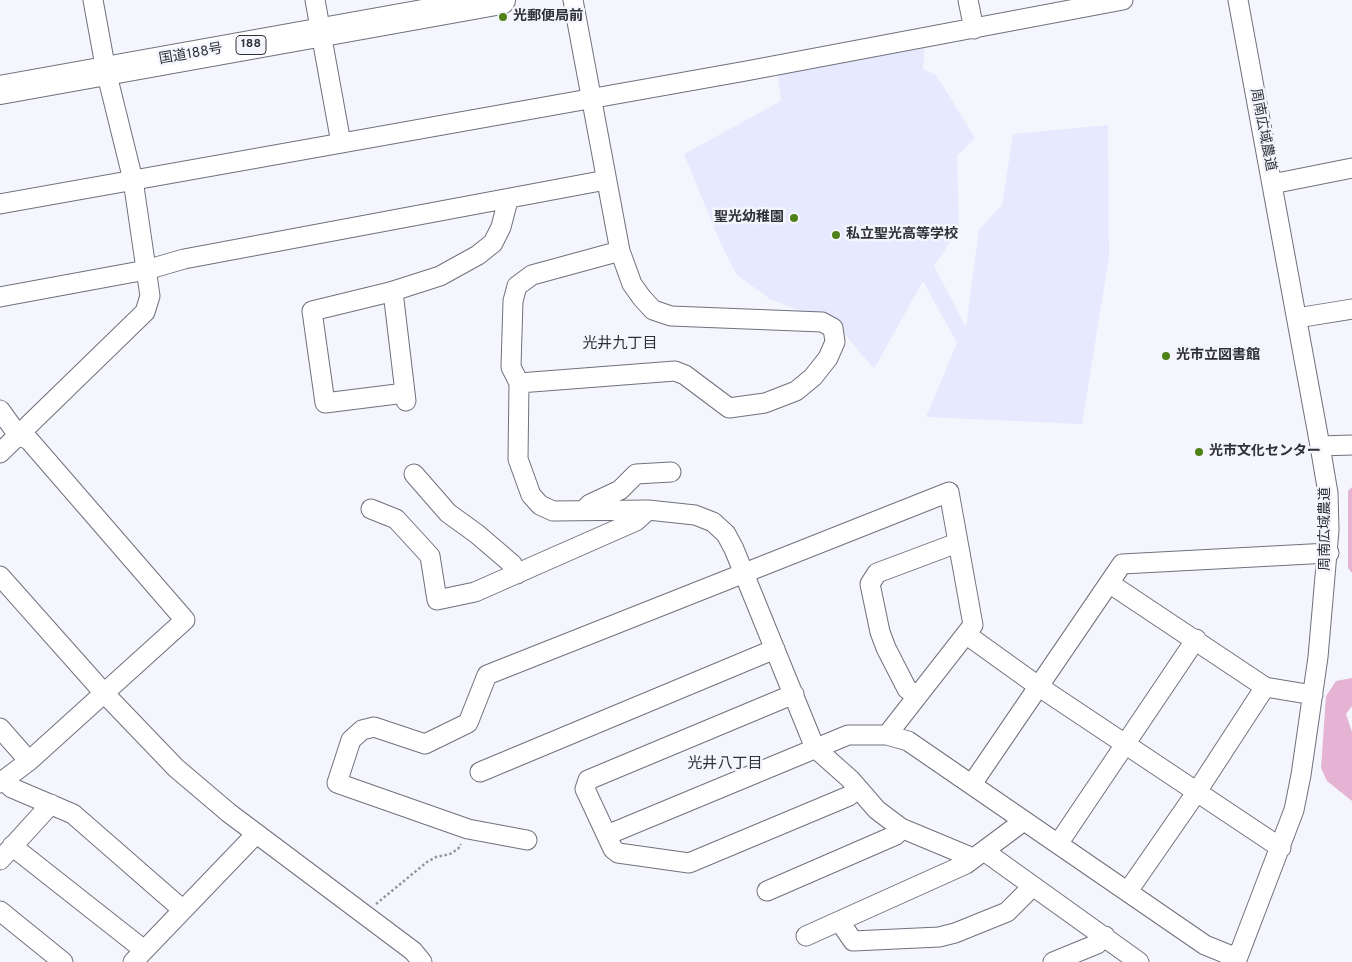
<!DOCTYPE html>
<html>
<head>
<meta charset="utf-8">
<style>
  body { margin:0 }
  canvas { display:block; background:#f4f5fd }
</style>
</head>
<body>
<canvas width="1352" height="962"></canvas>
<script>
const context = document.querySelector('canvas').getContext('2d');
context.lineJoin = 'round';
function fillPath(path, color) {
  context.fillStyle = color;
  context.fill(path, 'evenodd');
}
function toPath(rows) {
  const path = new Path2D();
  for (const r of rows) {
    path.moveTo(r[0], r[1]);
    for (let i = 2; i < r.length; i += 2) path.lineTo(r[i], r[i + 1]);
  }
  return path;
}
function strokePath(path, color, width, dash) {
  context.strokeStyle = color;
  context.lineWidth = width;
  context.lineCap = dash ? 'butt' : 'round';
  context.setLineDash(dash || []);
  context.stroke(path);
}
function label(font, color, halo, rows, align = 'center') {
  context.font = font + ' Overpass,"Noto Sans JP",sans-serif';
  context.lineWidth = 5;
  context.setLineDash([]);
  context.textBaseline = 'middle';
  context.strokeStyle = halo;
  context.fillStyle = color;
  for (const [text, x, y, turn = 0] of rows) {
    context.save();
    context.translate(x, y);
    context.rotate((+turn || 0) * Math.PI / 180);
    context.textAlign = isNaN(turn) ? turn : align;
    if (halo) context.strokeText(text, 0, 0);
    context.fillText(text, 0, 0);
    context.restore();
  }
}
fillPath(toPath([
  [925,48,923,69,936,75,975,138,957,156,959,229,934,266,966,327,979,229,1002,205,1013,134,1108,125,1109,257,1082,424,926,417,957,343,923,281,874,369,831,318,803,312,770,299,737,275,720,242,684,154,781,101,778,74]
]), '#e7eafe');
fillPath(toPath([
  [1352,487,1352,573,1348,568,1348,491],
  [1352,678,1352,706,1346,714,1352,732,1352,801,1327,781,1321,768,1326,696,1336,681]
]), '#e5b3d4');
const minor = toPath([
  [315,0,341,143],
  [968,0,974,29],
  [1272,184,1352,168],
  [0,204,746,71,1123,0],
  [620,251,532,275,517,286,513,301,511,367,519,383,518,459,531,495,540,505,553,511,648,510,695,515,713,522,726,534,734,549,815,748,850,779,877,810,901,828,973,858],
  [390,292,394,300,406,401],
  [0,297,146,270,184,259,606,180],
  [1297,318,1352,309],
  [519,383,675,371,685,375,729,408,765,403,796,391,813,377,828,358,835,342,833,328,822,322,671,316,653,310,642,298,632,284,620,251,573,0],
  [405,393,325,403,312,311,390,292,440,276,478,255,493,243,501,227,508,200],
  [0,410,18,435,29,440,185,620,29,761,0,783],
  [1320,446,1352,445],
  [0,453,145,312,150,296,133,180,106,71,93,0],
  [414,474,448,513,477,534,512,564,517,574],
  [371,509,396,519,430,556,437,600,475,592,636,521,648,510],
  [585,509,590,504,620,490,636,474,671,472],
  [0,576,104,693,176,768,229,813,413,951,422,962],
  [1109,583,1265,687,1313,695],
  [967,635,1038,686,1281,848],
  [794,694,588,780,585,789,613,849,618,853,689,863,849,796,858,788],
  [917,696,907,689,886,648,880,632,870,584,877,573,957,543],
  [0,728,29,761],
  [480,772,775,649],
  [4,781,12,788,73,814,183,910],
  [972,784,1122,564,1329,553],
  [607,835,848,735,887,735,908,741,1205,945,1237,958],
  [527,840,468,829,337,783,351,740,362,730,374,727,425,744,468,723,487,675,949,492,973,625,887,735],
  [1058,844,1196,639],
  [12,846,144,950],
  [984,851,1139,962],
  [0,860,51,804],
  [767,891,896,835,901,828],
  [1128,891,1196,793,1265,687],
  [0,911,63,962],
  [840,922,853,941,939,937,955,933,1007,912,1032,887],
  [806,936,966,864,1017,826,1021,819],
  [133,962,256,834],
  [1053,962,1097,944,1105,936],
  [1236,962,1294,810,1301,775,1318,657,1329,530,1328,493,1320,446,1238,0]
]);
const highway = toPath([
  [0,90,501,0]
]);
strokePath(minor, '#70717d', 21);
strokePath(highway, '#70717d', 30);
strokePath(toPath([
  [376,904,427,862,436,857,450,854,458,849,461,844]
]), '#95969d', 2.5, [2.5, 2.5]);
strokePath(minor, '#fff', 19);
strokePath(highway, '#fff', 28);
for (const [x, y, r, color] of [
  [503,17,5,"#4e8218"],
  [794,218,5,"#4e8218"],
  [836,235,5,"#4e8218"],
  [1166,356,5,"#4e8218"],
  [1199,452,5,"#4e8218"]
]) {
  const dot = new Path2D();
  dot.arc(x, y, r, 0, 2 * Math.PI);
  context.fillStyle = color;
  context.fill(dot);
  strokePath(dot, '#f4f5fd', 2);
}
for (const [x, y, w] of [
  [251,45,30]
]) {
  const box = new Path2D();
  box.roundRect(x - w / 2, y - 9.5, w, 19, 4);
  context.fillStyle = '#f4f5fd';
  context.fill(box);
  strokePath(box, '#303136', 1);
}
label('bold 12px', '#303136', null, [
  ["188",251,45]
]);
label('bold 14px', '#303136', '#f4f5fd', [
  ["光郵便局前",513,17],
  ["聖光幼稚園",784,218,"right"],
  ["私立聖光高等学校",846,235],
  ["光市立図書館",1176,356],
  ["光市文化センター",1209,452]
], 'left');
label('14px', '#303136', '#f4f5fd', [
  ["国道188号",191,55,-10],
  ["周南広域農道",1262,130,79],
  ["周南広域農道",1326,529,-90]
]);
label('15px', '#303136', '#f4f5fd', [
  ["光井九丁目",620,345],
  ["光井八丁目",725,765]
]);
</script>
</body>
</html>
